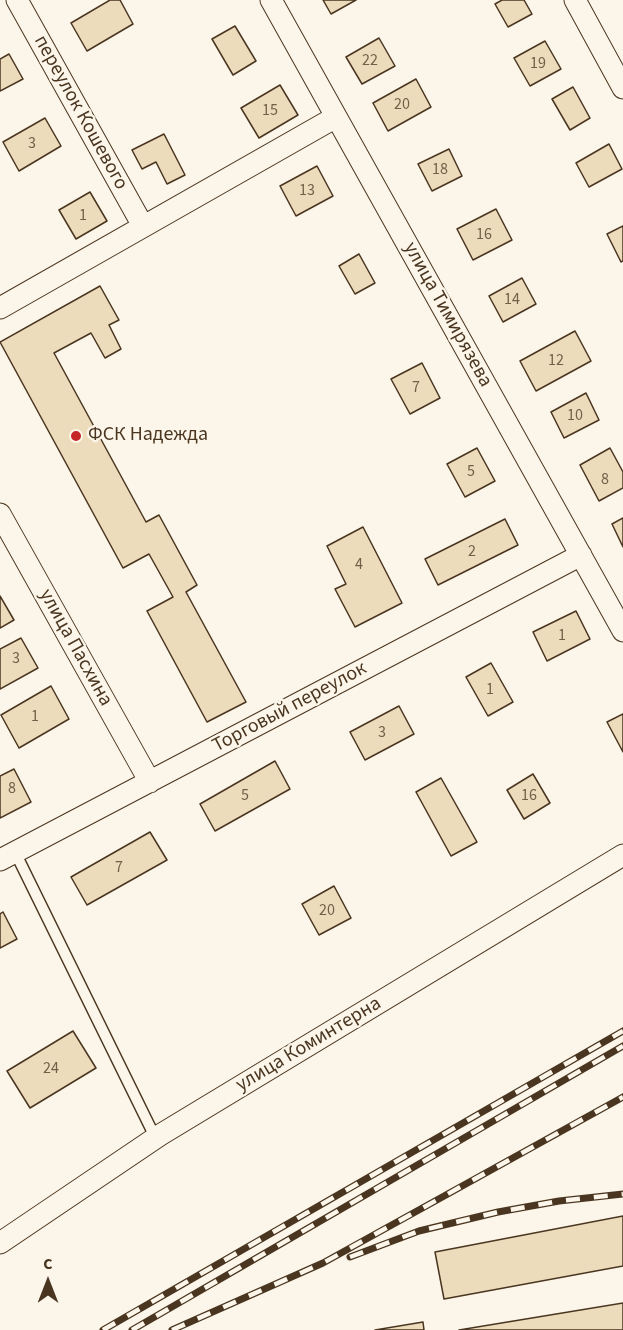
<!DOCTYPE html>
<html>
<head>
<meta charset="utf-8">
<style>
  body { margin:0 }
  #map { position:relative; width:623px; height:1330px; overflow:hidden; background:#fbf6e9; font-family:"Source Sans 3",sans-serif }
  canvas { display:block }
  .north { position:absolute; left:18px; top:1252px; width:60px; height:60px; -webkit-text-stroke:4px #fbf6e9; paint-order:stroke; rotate:0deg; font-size:16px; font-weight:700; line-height:24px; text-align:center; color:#4a3520 }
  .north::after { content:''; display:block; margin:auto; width:21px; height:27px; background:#4a3520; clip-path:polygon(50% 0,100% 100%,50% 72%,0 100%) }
</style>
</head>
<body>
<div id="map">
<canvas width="623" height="1330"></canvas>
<div class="north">С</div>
</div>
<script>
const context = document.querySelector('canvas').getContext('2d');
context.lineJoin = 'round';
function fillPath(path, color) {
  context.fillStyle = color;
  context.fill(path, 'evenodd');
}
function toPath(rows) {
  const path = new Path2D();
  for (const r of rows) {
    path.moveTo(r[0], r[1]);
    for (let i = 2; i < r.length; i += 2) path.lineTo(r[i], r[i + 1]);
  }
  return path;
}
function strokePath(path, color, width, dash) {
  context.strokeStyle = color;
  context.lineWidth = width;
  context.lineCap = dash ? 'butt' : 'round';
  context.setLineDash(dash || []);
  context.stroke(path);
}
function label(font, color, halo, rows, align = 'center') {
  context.font = font + ' "Source Sans 3",sans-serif';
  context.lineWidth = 4.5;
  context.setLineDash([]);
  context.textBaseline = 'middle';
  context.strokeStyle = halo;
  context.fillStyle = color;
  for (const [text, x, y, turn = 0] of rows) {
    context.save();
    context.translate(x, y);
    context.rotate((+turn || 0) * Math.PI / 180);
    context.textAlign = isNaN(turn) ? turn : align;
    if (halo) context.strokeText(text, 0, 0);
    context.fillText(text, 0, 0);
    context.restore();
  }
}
const building = toPath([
  [110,0,120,0,133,24,87,51,71,23,110,0],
  [323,0,356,0,331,14,323,0],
  [502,0,524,0,532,14,508,27,495,4,502,0],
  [235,26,256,61,233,75,212,39,235,26],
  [379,38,395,66,362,84,346,57,379,38],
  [545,41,561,69,530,86,514,58,545,41],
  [9,54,23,79,0,91,0,59,9,54],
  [416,79,431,107,388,131,373,103,416,79],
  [280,85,298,115,259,138,241,108,280,85],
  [573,87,590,118,570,130,552,99,573,87],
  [45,118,61,146,19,171,3,142,45,118],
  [164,134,185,175,167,184,156,162,142,169,132,150,164,134],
  [609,144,622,169,589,187,576,163,609,144],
  [449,149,462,176,432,191,418,164,449,149],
  [317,166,333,196,296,216,280,186,317,166],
  [90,192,107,221,76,239,59,210,90,192],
  [496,209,512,240,473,260,457,229,496,209],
  [623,226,623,261,621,262,607,234,623,226],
  [359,254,375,283,355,294,339,266,359,254],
  [522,278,536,304,503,322,489,296,522,278],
  [100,286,119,320,109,325,121,349,105,358,91,333,54,353,146,522,159,515,197,585,186,592,246,702,207,722,147,611,173,597,149,554,123,568,0,342,100,286],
  [575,331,591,361,536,391,520,361,575,331],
  [422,363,440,398,410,414,391,379,422,363],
  [586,393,599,420,564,438,551,412,586,393],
  [477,448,495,481,465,497,447,464,477,448],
  [610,448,623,472,623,488,599,501,580,465,610,448],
  [623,518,623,547,612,524,623,518],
  [505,519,518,545,438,585,425,559,505,519],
  [363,527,402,603,355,627,335,589,346,584,327,546,363,527],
  [0,596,14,620,0,628,0,596],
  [576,611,590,639,547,661,533,632,576,611],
  [21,638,38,668,0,689,0,649,21,638],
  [491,663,513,702,488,716,466,677,491,663],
  [51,686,69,719,19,748,1,715,51,686],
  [399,706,414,734,365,760,350,732,399,706],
  [623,714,623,752,607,722,623,714],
  [275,761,290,789,215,831,200,804,275,761],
  [14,769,31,802,0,818,0,776,14,769],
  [533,774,550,803,524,819,507,790,533,774],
  [441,778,477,842,451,856,416,792,441,778],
  [150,832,167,860,87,905,71,877,150,832],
  [334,886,351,918,319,935,302,904,334,886],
  [3,912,17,939,0,948,0,914,3,912],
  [73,1031,96,1068,30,1108,7,1071,73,1031],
  [623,1216,623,1266,444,1299,435,1252,623,1216],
  [623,1303,623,1330,459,1330,623,1303],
  [423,1322,424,1330,375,1330,423,1322]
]);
fillPath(building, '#ecdcbc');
strokePath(building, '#4a3520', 1.5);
const service = toPath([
  [15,852,156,1139]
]);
const minor = toPath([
  [17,0,143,226],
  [271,0,623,631],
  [575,0,623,88],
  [0,308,336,117],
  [0,514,150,782],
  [0,860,581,555],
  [0,1243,160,1135,623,855]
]);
strokePath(service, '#4a3520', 13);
strokePath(minor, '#4a3520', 23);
strokePath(service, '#fbf6e9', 10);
strokePath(minor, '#fbf6e9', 21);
const rail = toPath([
  [350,1257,419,1231,498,1212,559,1201,623,1194],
  [103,1330,623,1031],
  [132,1330,623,1046],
  [172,1330,323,1263,623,1097]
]);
strokePath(rail, '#4a3520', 7);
strokePath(rail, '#fbf6e9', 4.5, [14]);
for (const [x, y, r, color] of [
  [76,436,6,"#c62828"]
]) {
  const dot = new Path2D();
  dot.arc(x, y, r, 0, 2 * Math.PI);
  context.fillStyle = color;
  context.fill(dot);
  strokePath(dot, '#fbf6e9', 2);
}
label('16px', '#725f47', null, [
  ["22",370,61],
  ["19",538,64],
  ["20",402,105],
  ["15",270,111],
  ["3",32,144],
  ["18",440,170],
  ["13",307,191],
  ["1",83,216],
  ["16",484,235],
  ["14",512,300],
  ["12",556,361],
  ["7",416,388],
  ["10",575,416],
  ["5",471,472],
  ["8",605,480],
  ["2",472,552],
  ["4",359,565],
  ["1",562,636],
  ["3",16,659],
  ["1",490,690],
  ["1",35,717],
  ["3",382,733],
  ["8",12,789],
  ["5",245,796],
  ["16",529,796],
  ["7",119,868],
  ["20",327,911],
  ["24",51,1069]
]);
label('20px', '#4a3520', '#fbf6e9', [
  ["переулок Кошевого",80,113,61],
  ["улица Тимирязева",447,315,61],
  ["улица Пасхина",75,648,61],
  ["Торговый переулок",290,708,-28],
  ["улица Коминтерна",309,1045,-31]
]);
label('20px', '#4a3520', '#fbf6e9', [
  ["ФСК Надежда",88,436]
], 'left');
</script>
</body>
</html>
